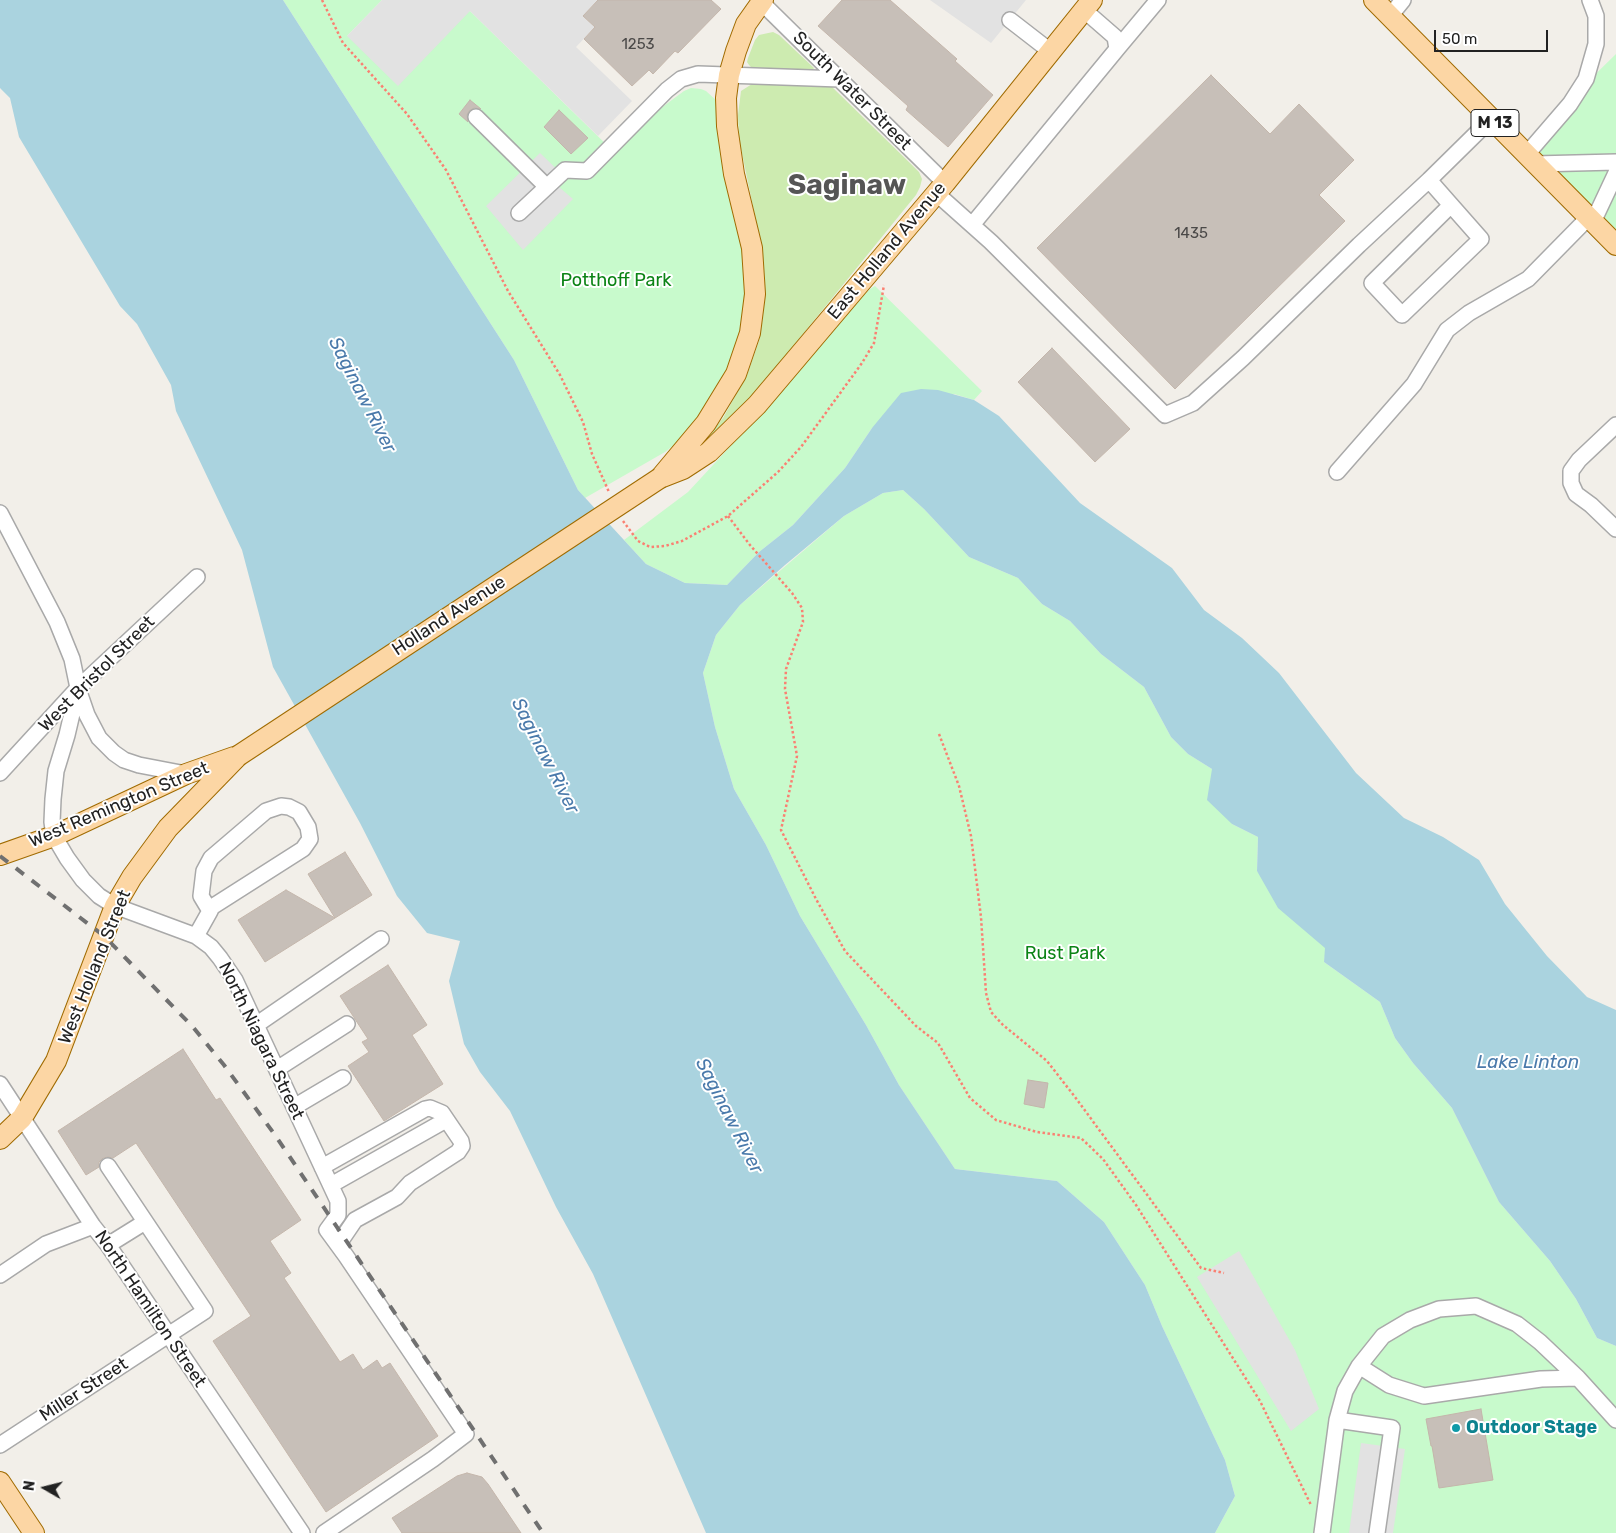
<!DOCTYPE html>
<html>
<head>
<meta charset="utf-8">
<style>
  body { margin:0 }
  #map { position:relative; width:1616px; height:1533px; overflow:hidden; background:#f2efe9; font-family:Rubik,sans-serif }
  canvas { display:block }
  .north { position:absolute; left:20px; top:1463px; width:50px; height:50px; -webkit-text-stroke:4px #fff; paint-order:stroke; rotate:278deg; font-size:14px; font-weight:700; line-height:20px; text-align:center; color:#222 }
  .north::after { content:''; display:block; margin:auto; width:18px; height:22px; background:#222; clip-path:polygon(50% 0,100% 100%,50% 72%,0 100%) }
  .scale { position:absolute; left:1434px; top:30px; width:114px; height:22px; box-sizing:border-box; border:2px solid #222; border-top:0; padding-left:6px; font-size:15px; line-height:18px; white-space:nowrap; color:#222; -webkit-text-stroke:4px #fff; paint-order:stroke }
</style>
</head>
<body>
<div id="map">
<canvas width="1616" height="1533"></canvas>
<div class="north">N</div>
<div class="scale">50 m</div>
</div>
<script>
const context = document.querySelector('canvas').getContext('2d');
context.lineJoin = 'round';
function fillPath(path, color) {
  context.fillStyle = color;
  context.fill(path, 'evenodd');
}
function toPath(rows) {
  const path = new Path2D();
  for (const r of rows) {
    path.moveTo(r[0], r[1]);
    for (let i = 2; i < r.length; i += 2) path.lineTo(r[i], r[i + 1]);
  }
  return path;
}
function strokePath(path, color, width, dash) {
  context.strokeStyle = color;
  context.lineWidth = width;
  context.lineCap = dash ? 'butt' : 'round';
  context.setLineDash(dash || []);
  context.stroke(path);
}
function label(font, color, halo, rows, align = 'center') {
  context.font = font + ' Rubik,sans-serif';
  context.lineWidth = 4;
  context.setLineDash([]);
  context.textBaseline = 'middle';
  context.strokeStyle = halo;
  context.fillStyle = color;
  for (const [text, x, y, turn = 0] of rows) {
    context.save();
    context.translate(x, y);
    context.rotate((+turn || 0) * Math.PI / 180);
    context.textAlign = isNaN(turn) ? turn : align;
    if (halo) context.strokeText(text, 0, 0);
    context.fillText(text, 0, 0);
    context.restore();
  }
}
fillPath(toPath([
  [773,32,779,35,814,68,812,71,753,69,749,65,747,62,748,58,755,40,759,35],
  [752,84,830,85,912,165,919,172,922,179,920,187,916,195,755,393,703,447,701,445,723,418,747,375,759,341,763,317,765,280,761,245,739,139,738,115,741,91]
]), '#cdebb0');
fillPath(toPath([
  [283,0,382,0,347,36,470,11,615,153,661,108,684,91,691,88,701,89,706,91,717,101,740,235,744,264,745,306,743,325,730,365,713,401,683,438,665,452,585,498,578,490,514,360],
  [1616,54,1616,245,1520,148],
  [875,286,982,391,974,400,954,394,872,428,845,468,793,525,759,552,727,585,685,583,646,564,624,540,688,492,790,382,840,320,870,289],
  [903,490,924,509,969,557,1018,578,1042,604,1070,621,1101,654,1144,687,1171,737,1188,754,1212,769,1232,824,1258,837,1257,871,1326,948,1324,962,1380,1002,1395,1038,1413,1063,1452,1108,1499,1202,1550,1261,1576,1299,1597,1338,1616,1346,1616,1533,1215,1533,1235,1496,1225,1460,1162,1326,1145,1285,1104,1222,1057,1181,955,1169,899,1085,866,1025,800,916,766,845,734,789,715,727,703,673,716,635,740,605,844,516,883,493]
]), '#c8facc');
fillPath(toPath([
  [382,0,598,0,583,16,595,27,576,47,632,101,598,136,470,11,398,86,347,36],
  [930,0,1026,0,991,43],
  [540,153,567,179,559,187,573,199,523,250,486,206],
  [1239,1251,1295,1350,1319,1409,1291,1431,1197,1277],
  [1361,1443,1405,1449,1393,1533,1349,1533]
]), '#e2e2e2');
fillPath(toPath([
  [0,0,283,0,514,360,578,490,646,564,685,583,727,585,759,552,793,525,845,468,872,428,901,393,921,389,938,390,974,400,999,416,1080,503,1172,568,1204,610,1242,638,1279,673,1356,773,1404,818,1443,837,1479,860,1505,904,1547,956,1587,997,1616,1010,1616,1346,1597,1338,1576,1299,1550,1261,1499,1202,1452,1108,1413,1063,1395,1038,1380,1002,1324,962,1325,948,1278,908,1257,871,1258,837,1232,824,1207,800,1212,769,1188,754,1171,737,1144,687,1101,654,1070,621,1042,604,1018,578,969,557,924,509,903,490,883,493,844,516,785,565,740,605,716,635,703,673,715,727,734,789,766,845,800,916,866,1025,899,1085,955,1169,1057,1181,1104,1222,1145,1285,1162,1326,1225,1460,1235,1496,1215,1533,706,1533,593,1274,556,1207,510,1111,480,1072,464,1044,449,981,460,941,427,933,397,896,360,823,273,667,242,550,176,411,171,385,137,324,120,306,19,137,10,98,0,88]
]), '#aad3df');
const building = toPath([
  [598,0,711,0,721,9,678,53,675,51,653,74,649,70,632,86,584,39,595,27,583,16,598,0],
  [842,0,890,0,957,59,955,61,993,95,948,147,906,110,908,106,818,26,842,0],
  [1211,75,1270,134,1299,104,1354,160,1319,195,1345,221,1175,389,1037,248,1211,75],
  [470,100,481,109,474,108,469,111,467,115,468,122,459,114,470,100],
  [559,110,588,138,571,154,544,127,559,110],
  [1052,348,1130,429,1095,462,1018,382,1052,348],
  [345,852,372,895,335,918,308,874,345,852],
  [286,890,335,918,265,962,238,920,286,890],
  [388,965,427,1025,412,1035,443,1084,384,1121,348,1066,369,1052,362,1042,368,1039,340,996,388,965],
  [183,1049,216,1100,220,1098,301,1220,270,1241,291,1273,284,1278,340,1362,353,1354,363,1370,377,1360,382,1368,390,1363,438,1436,326,1512,213,1341,251,1316,136,1143,113,1158,108,1157,103,1158,99,1162,99,1167,86,1175,58,1131,183,1049],
  [1028,1080,1048,1083,1044,1108,1024,1104,1028,1080],
  [1481,1409,1493,1480,1439,1488,1432,1446,1431,1446,1426,1419,1481,1409],
  [467,1473,482,1477,488,1484,521,1533,402,1533,392,1518,457,1476,467,1473]
]);
fillPath(building, '#c7bfb8');
strokePath(building, '#c4b6ab', 1);
const minor = toPath([
  [759,0,945,183],
  [1390,16,1403,0],
  [1010,20,1050,51],
  [1117,49,1158,0],
  [476,117,547,187],
  [1526,155,1570,104,1586,79,1596,44,1596,16,1590,0],
  [1535,164,1616,162],
  [1429,180,1451,205,1481,239,1402,315,1372,283,1451,205],
  [936,193,991,242,1165,415,1193,403,1243,358,1359,245,1429,180,1491,119],
  [519,213,565,170,587,171,667,90,681,79,698,74,840,79],
  [1593,222,1616,173],
  [972,225,1117,49,1115,37,1084,10],
  [1616,425,1579,460,1571,471,1571,483,1576,494,1591,505,1616,529],
  [1337,472,1414,384,1447,330,1469,313,1528,279,1588,218],
  [0,513,57,622,72,659,78,688,67,735,56,771,53,799,52,822,54,836,67,858,83,880,99,896,115,906,196,936,211,947,220,958,235,980,338,1201,338,1215,327,1230,346,1256,466,1434,433,1459,324,1533],
  [78,689,87,715,99,738,114,753,124,760,139,765,186,774],
  [0,773,78,688,197,577],
  [196,936,210,911,212,907,303,849,310,839,308,827,299,812,289,807,281,806,266,811,211,858,204,871,201,896,210,911],
  [256,1025,381,939],
  [277,1069,347,1024],
  [0,1084,93,1226,108,1245,302,1533],
  [294,1107,343,1078],
  [322,1167,425,1109,430,1108,442,1113,461,1141,462,1146,458,1152,410,1183,397,1197,355,1220,338,1245],
  [331,1185,446,1120],
  [108,1245,145,1222],
  [0,1275,46,1244,93,1226],
  [1359,1366,1389,1385,1424,1396,1541,1379,1578,1378],
  [1337,1420,1392,1428,1377,1533],
  [0,1445,205,1311,108,1166],
  [1322,1533,1337,1420,1345,1391,1359,1366,1383,1336,1410,1320,1439,1309,1476,1306,1517,1324,1540,1342,1578,1378,1616,1420]
]);
const major = toPath([
  [1374,0,1616,245],
  [660,478,683,469,709,452,757,405,945,183,1092,0],
  [660,478,706,423,736,374,750,333,755,294,752,248,734,174,727,126,726,98,729,75,736,51,746,24,763,0],
  [0,855,54,836,186,774,234,757],
  [0,1139,22,1118,56,1061,115,906,132,877,168,828,238,756],
  [0,1482,34,1533]
]);
strokePath(minor, '#a9a9a9', 18);
strokePath(major, '#a06b00', 22);
strokePath(toPath([
  [322,0,343,43,407,114,446,170,508,291,560,375,583,422,592,454,609,492],
  [728,516,750,545,792,593,802,608,803,622,786,669,785,689,797,756,781,830,816,899,845,951,916,1026,938,1043,970,1098,996,1120,1037,1132,1081,1138,1103,1159,1136,1205,1260,1401,1311,1505],
  [623,521,638,541,650,547,665,546,682,541,728,516,778,472,801,447,862,363,874,343,884,285],
  [939,734,959,786,971,836,981,917,986,993,991,1012,1003,1025,1047,1061,1075,1097,1201,1268,1224,1273]
]), '#fa8072', 2.5, [2.5, 2.5]);
strokePath(minor, '#fff', 15);
strokePath(major, '#fcd6a4', 20);
strokePath(toPath([
  [0,856,104,936,193,1027,224,1065,275,1135,543,1533]
]), '#707070', 4, [10, 10]);
const majorBridge = toPath([
  [238,756,660,478]
]);
strokePath(majorBridge, '#a06b00', 22, []);
strokePath(majorBridge, '#fcd6a4', 20);
for (const [x, y, r, color] of [
  [1456,1428,5,"#0f9aa8"]
]) {
  const dot = new Path2D();
  dot.arc(x, y, r, 0, 2 * Math.PI);
  context.fillStyle = color;
  context.fill(dot);
  strokePath(dot, '#fff', 2);
}
label('15px', '#4b4948', null, [
  ["1253",638,45],
  ["1435",1191,234]
]);
for (const [x, y, w] of [
  [1495,123,48]
]) {
  const box = new Path2D();
  box.roundRect(x - w / 2, y - 13.5, w, 27, 4);
  context.fillStyle = '#fff';
  context.fill(box);
  strokePath(box, '#222', 1);
}
label('bold 16px', '#222', null, [
  ["M 13",1495,123]
]);
label('18px', '#222', '#fff', [
  ["South Water Street",852,91,45],
  ["East Holland Avenue",887,251,-50],
  ["Holland Avenue",449,616,-33],
  ["West Bristol Street",97,674,-45],
  ["West Remington Street",119,805,-23],
  ["West Holland Street",95,967,-68],
  ["North Niagara Street",261,1041,64],
  ["North Hamilton Street",150,1309,56],
  ["Miller Street",84,1390,-33]
]);
label('18px', '#0c8416', '#fff', [
  ["Potthoff Park",616,281],
  ["Rust Park",1065,954]
]);
label('bold 18px', '#0d838f', '#fff', [
  ["Outdoor Stage",1466,1428]
], 'left');
label('italic 19px', '#4a7aab', '#fff', [
  ["Saginaw River",362,395,63],
  ["Saginaw River",545,756,63],
  ["Lake Linton",1528,1063],
  ["Saginaw River",729,1116,63]
]);
label('bold 28px', '#555', '#fff', [
  ["Saginaw",847,186]
]);
</script>
</body>
</html>
